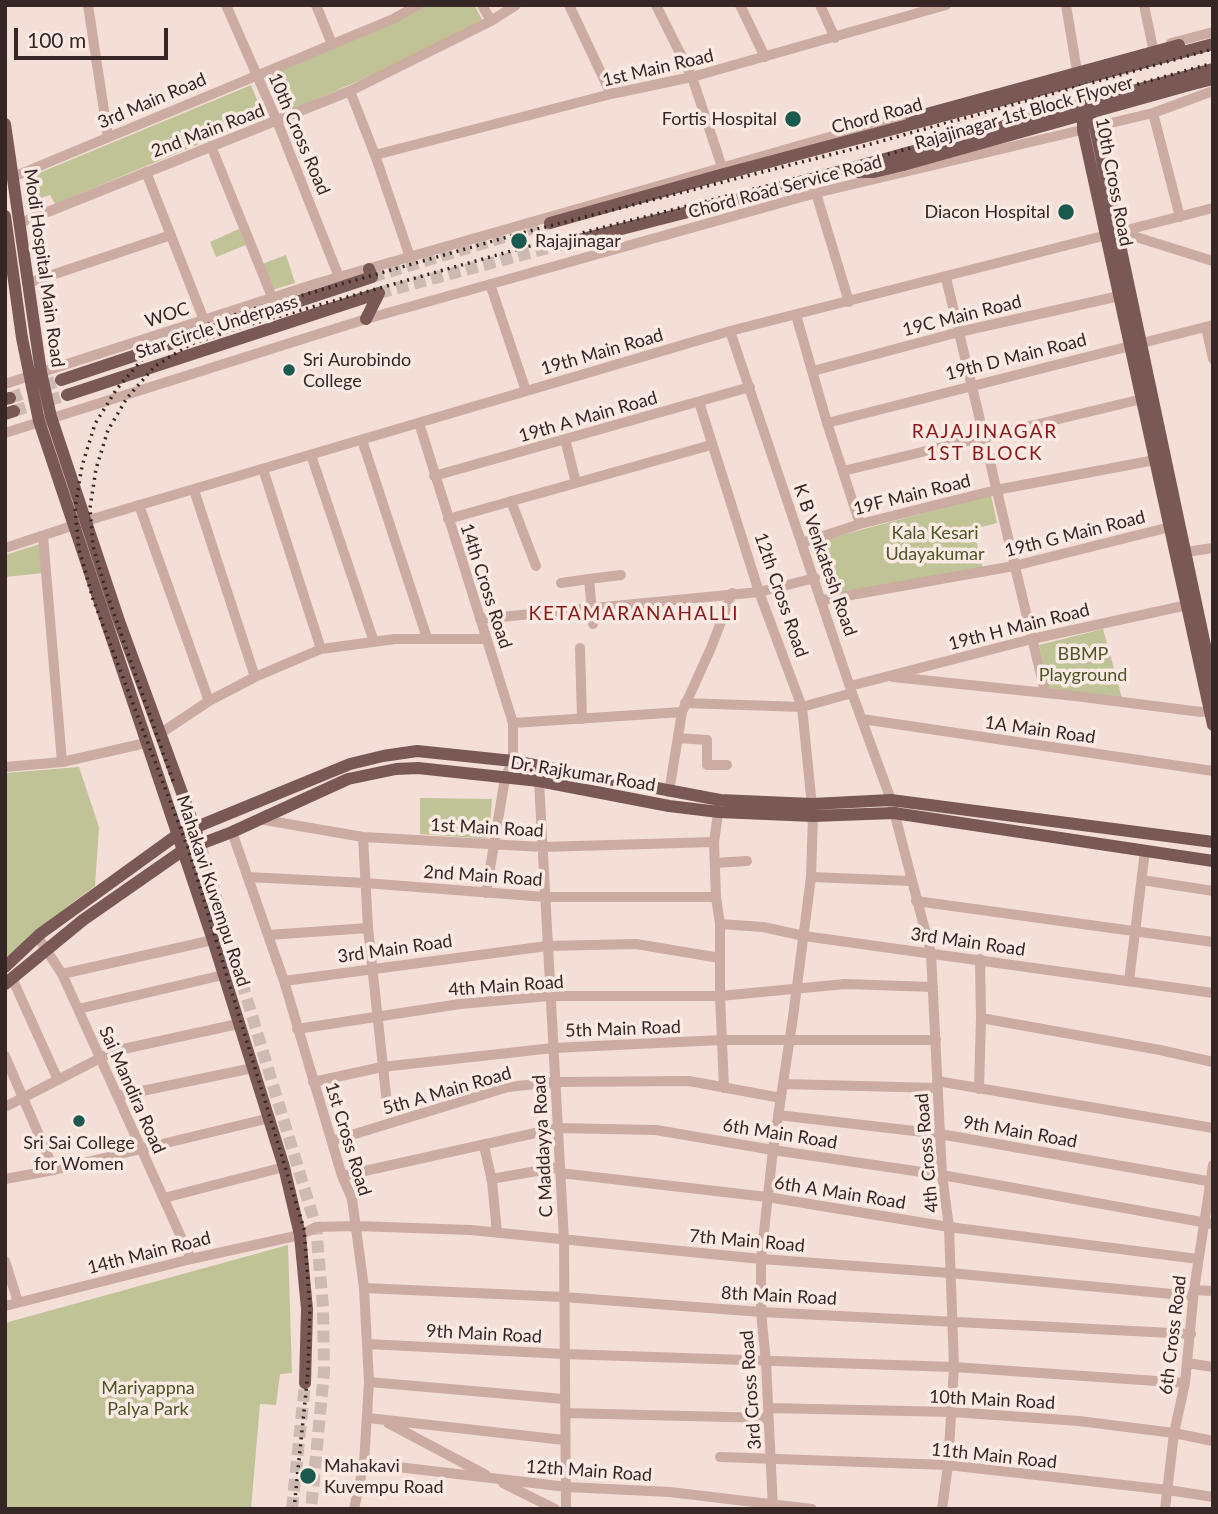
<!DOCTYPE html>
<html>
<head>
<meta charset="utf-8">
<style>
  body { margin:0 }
  #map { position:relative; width:1218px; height:1514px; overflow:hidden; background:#f3dfd7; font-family:Lato,sans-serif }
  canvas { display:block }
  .frame { position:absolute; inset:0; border:7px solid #362625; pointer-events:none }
  .scale { position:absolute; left:14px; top:28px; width:154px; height:32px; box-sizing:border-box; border:4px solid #362625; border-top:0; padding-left:9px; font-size:21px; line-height:24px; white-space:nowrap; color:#362625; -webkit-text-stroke:5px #faeae3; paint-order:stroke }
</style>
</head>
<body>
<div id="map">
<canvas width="1218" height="1514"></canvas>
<div class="frame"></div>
<div class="scale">100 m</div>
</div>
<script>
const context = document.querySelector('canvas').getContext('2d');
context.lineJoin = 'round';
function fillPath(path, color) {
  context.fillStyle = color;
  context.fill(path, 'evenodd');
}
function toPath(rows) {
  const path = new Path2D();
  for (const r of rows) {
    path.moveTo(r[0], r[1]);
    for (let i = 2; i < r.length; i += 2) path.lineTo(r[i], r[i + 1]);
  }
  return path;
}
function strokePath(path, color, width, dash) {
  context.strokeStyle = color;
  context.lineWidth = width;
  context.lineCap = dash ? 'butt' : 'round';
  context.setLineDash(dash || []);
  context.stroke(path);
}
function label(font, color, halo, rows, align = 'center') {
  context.font = font + ' Lato,sans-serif';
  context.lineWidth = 7;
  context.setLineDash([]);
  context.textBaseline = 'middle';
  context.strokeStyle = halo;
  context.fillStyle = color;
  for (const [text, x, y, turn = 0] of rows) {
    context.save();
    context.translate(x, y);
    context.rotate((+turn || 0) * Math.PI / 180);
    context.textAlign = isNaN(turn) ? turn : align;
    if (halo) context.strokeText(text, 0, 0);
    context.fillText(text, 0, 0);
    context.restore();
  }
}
fillPath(toPath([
  [422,5,474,5,483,21,393,66,287,112,271,73],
  [251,85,264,117,55,204,50,195,36,200,27,178],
  [239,229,246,245,216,257,210,242],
  [286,255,295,283,272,290,262,264],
  [991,495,997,523,973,529,983,569,829,596,812,543],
  [40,544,43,573,5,577,5,555],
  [1103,629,1122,698,1049,690,1039,645],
  [79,767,99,827,95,886,36,930,5,962,5,773],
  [420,798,492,799,489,839,420,834],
  [288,1245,292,1373,280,1374,276,1405,260,1404,251,1509,5,1509,5,1323]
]), '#bfc396');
strokePath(toPath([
  [372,277,550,223],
  [379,293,555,246],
  [10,398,61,380],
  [14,411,67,395],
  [200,844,316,1227,323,1307,324,1372,311,1509],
  [292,1509,305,1383]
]), '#cdbab3', 12, [12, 6]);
strokePath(toPath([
  [88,5,108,137],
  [226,5,277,121,339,277],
  [316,5,332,44],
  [482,5,491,21],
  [569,5,611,94],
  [656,5,692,77,723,170],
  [740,5,765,57],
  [820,5,835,38],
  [1066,5,1078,77],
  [1144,5,1153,48],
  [1171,43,1213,32],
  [350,91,375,155,410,257],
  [1153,113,1180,217],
  [211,146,272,297],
  [375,155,611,94,692,77,946,5],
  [146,172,204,320],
  [13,177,393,19,418,5],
  [816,193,849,302],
  [20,223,350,91,491,21,516,5],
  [1127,231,1136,237,1213,261],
  [946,278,1045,692],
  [28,283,171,235],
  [490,284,526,391],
  [796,315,827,423,860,524],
  [1206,327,1213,359],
  [730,331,852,693,891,800,931,953,942,1175,949,1227,954,1367,948,1465,942,1509],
  [813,371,959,332,1119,296],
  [5,384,318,283,917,112],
  [699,402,759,592,802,707,813,816,811,877,793,1017,773,1150,761,1259,761,1312,766,1362,773,1509],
  [419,423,513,723,513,761,505,778,486,893],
  [827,423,1213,325],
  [5,433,366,319,816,193,1153,113,1213,91],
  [565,439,576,483],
  [362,440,427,638],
  [311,455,374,642],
  [263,469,321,649],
  [843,471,1142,399],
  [434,476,750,387],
  [194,490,255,677],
  [511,501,536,566],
  [139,505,209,701],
  [448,519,711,445],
  [43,536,62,762],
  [802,543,860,524,996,490,1155,460],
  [5,548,99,517,730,331,1213,208],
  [1179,553,1213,548],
  [561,583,589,579],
  [823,600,1014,566,1170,527],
  [480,619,759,592,815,578],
  [593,624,589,579,621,575],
  [580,648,582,719],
  [893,677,1075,696,1201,712,1213,711],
  [850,686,1032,639,1192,604],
  [685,703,802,707,852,693],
  [862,719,1213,771],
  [513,723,682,712],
  [161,733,209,701,255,677,321,649,395,639,487,639],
  [678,738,707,740,707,765,727,765],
  [5,767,62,762,146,743],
  [539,781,564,1240,566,1509],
  [669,792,682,712,711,648,732,593],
  [719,806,714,842,716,897,720,924,720,996,724,1088],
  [259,819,363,837,542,847,714,842],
  [232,832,284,981,342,1176,352,1199,364,1288,369,1382,364,1463,354,1509],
  [363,837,368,928,387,1104],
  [715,863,747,861],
  [248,877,365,883,545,897,716,897],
  [811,877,911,881],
  [1142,880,1213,891],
  [916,901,1213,942],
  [720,924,763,927,804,936,1213,993],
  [268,935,368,928],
  [38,937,62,974,78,1009,191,1259],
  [980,959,981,1018,1160,1050,1213,1062],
  [62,974,213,940],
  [12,978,58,1080],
  [284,981,547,946,636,944,720,958],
  [1129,981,1145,851],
  [78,1009,223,975],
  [297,1029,460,1004,549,996,720,996,845,984,933,987],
  [5,1056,54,1170],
  [937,1081,1213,1128],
  [313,1082,382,1067,553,1048,722,1040,936,1040],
  [784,1084,937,1088],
  [979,1089,981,1018],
  [118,1096,253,1068],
  [5,1107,114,1051,238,1024],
  [778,1115,940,1134,1213,1182],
  [332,1141,508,1087,555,1082,689,1081,781,1098],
  [484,1146,492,1181,497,1233],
  [560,1173,767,1197,949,1227,1198,1259],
  [342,1176,558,1128,656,1130,773,1150,942,1175,1213,1224],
  [5,1179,54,1170,270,1118],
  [491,1179,560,1167],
  [164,1198,284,1167],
  [5,1261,18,1302],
  [364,1288,564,1297,761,1312,1191,1334],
  [1194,1290,1213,1291],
  [5,1306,191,1259,300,1235,316,1227,356,1226,471,1230,761,1259,950,1273,1193,1296],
  [368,1344,564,1354,954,1367,1185,1383],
  [1187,1363,1213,1367],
  [369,1382,564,1399],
  [769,1408,952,1412,1079,1421,1174,1433,1213,1441],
  [565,1413,768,1418],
  [368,1418,564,1440],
  [388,1423,486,1475],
  [720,1457,948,1465,1168,1490,1213,1497],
  [364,1463,567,1487,670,1492,812,1509],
  [503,1483,555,1509],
  [1165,1509,1174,1433,1185,1383,1194,1290,1213,1165]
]), '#ccaba2', 10);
strokePath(toPath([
  [1079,81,1083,104,1083,130,1213,725],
  [1193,84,1213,79],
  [1084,107,1095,127,1213,683],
  [5,124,41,372,51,417,118,618,197,834],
  [854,172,874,172,903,165],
  [5,216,22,338,39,421,213,940,284,1167,300,1235,307,1309,305,1383],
  [550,223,724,174,1213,44],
  [555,246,735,200,1213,69],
  [366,319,379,293],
  [61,380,372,277,369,269],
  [67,395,379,293],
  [5,399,10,398],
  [5,414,14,411],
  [5,967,40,934,177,835,350,764,383,756,417,751,513,761,720,800,812,804,891,800,1213,842],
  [5,984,83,920,182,851,232,832,348,779,396,769,418,768,539,781,669,806,719,812,813,816,894,813,1213,861]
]), '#795855', 12);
strokePath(toPath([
  [173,781,107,594,93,546,90,508,96,469,108,430,127,398,155,366,191,344,248,325,522,248,857,163,1213,63],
  [294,1509,308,1372,310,1307,304,1229,188,848,93,599,79,549,75,508,82,466,95,424,116,390,146,355,185,332,243,312,518,234,853,149,1213,49]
]), '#362625', 3.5, [2, 5]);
strokePath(toPath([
  [912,118,1179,45],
  [903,165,1193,84]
]), '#795855', 12);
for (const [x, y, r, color] of [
  [793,119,9,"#185a4e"],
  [1066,212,9,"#185a4e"],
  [519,241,9,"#185a4e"],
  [289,370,7,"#185a4e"],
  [79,1121,7,"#185a4e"],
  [308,1476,9,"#185a4e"]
]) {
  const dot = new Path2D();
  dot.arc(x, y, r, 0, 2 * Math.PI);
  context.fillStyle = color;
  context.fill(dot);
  strokePath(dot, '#faeae3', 2.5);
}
label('18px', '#362625', '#faeae3', [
  ["1st Main Road",658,68,-13],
  ["3rd Main Road",152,101,-23],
  ["Rajajinagar 1st Block Flyover",1024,113,-16],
  ["Chord Road",877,116,-15],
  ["2nd Main Road",208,131,-21],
  ["10th Cross Road",299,134,67],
  ["10th Cross Road",1114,182,79],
  ["Chord Road Service Road",785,187,-15],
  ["Modi Hospital Main Road",44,268,82],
  ["WOC",167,315,-18],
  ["19C Main Road",962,316,-14],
  ["Star Circle Underpass",217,327,-18],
  ["19th Main Road",602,352,-16],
  ["19th D Main Road",1016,357,-14],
  ["19th A Main Road",588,417,-16],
  ["19F Main Road",912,495,-14],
  ["19th G Main Road",1075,534,-14],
  ["K B Venkatesh Road",825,560,71],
  ["14th Cross Road",486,586,72],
  ["12th Cross Road",781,595,71],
  ["19th H Main Road",1019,627,-14],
  ["1A Main Road",1040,730,8],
  ["Dr. Rajkumar Road",583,774,9],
  ["1st Main Road",487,828,3],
  ["2nd Main Road",483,876,4],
  ["Mahakavi Kuvempu Road",213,891,72],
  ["3rd Main Road",968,942,8],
  ["3rd Main Road",395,949,-8],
  ["4th Main Road",506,986,-4],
  ["5th Main Road",623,1029,-2],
  ["Sai Mandira Road",132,1090,66],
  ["5th A Main Road",447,1091,-16],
  ["9th Main Road",1020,1132,10],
  ["6th Main Road",780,1134,9],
  ["1st Cross Road",348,1139,73],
  ["C Maddayya Road",543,1146,-93],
  ["4th Cross Road",927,1153,-95],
  ["6th A Main Road",840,1193,9],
  ["7th Main Road",747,1241,5],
  ["14th Main Road",149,1253,-14],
  ["8th Main Road",779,1296,3],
  ["9th Main Road",484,1334,3],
  ["6th Cross Road",1173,1335,-83],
  ["3rd Cross Road",751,1390,-94],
  ["10th Main Road",992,1400,3],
  ["11th Main Road",994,1456,6],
  ["12th Main Road",589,1471,4]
]);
label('18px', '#362625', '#faeae3', [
  ["Fortis Hospital",777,119,"right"],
  ["Diacon Hospital",1050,212,"right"],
  ["Rajajinagar",535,241],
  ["Sri Aurobindo",303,360],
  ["College",303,381],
  ["Sri Sai College",79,1143,"center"],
  ["for Women",79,1164,"center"],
  ["Mahakavi",324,1466],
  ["Kuvempu Road",324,1487]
], 'left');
label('18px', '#505627', '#faeae3', [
  ["Kala Kesari",935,533],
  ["Udayakumar",935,554],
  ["BBMP",1083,654],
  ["Playground",1083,675],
  ["Mariyappna",148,1388],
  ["Palya Park",148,1409]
]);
context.letterSpacing = '2px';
label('19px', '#8b1818', '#faeae3', [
  ["RAJAJINAGAR",985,432],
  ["1ST BLOCK",985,454],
  ["KETAMARANAHALLI",634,614]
]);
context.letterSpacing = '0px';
</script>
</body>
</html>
